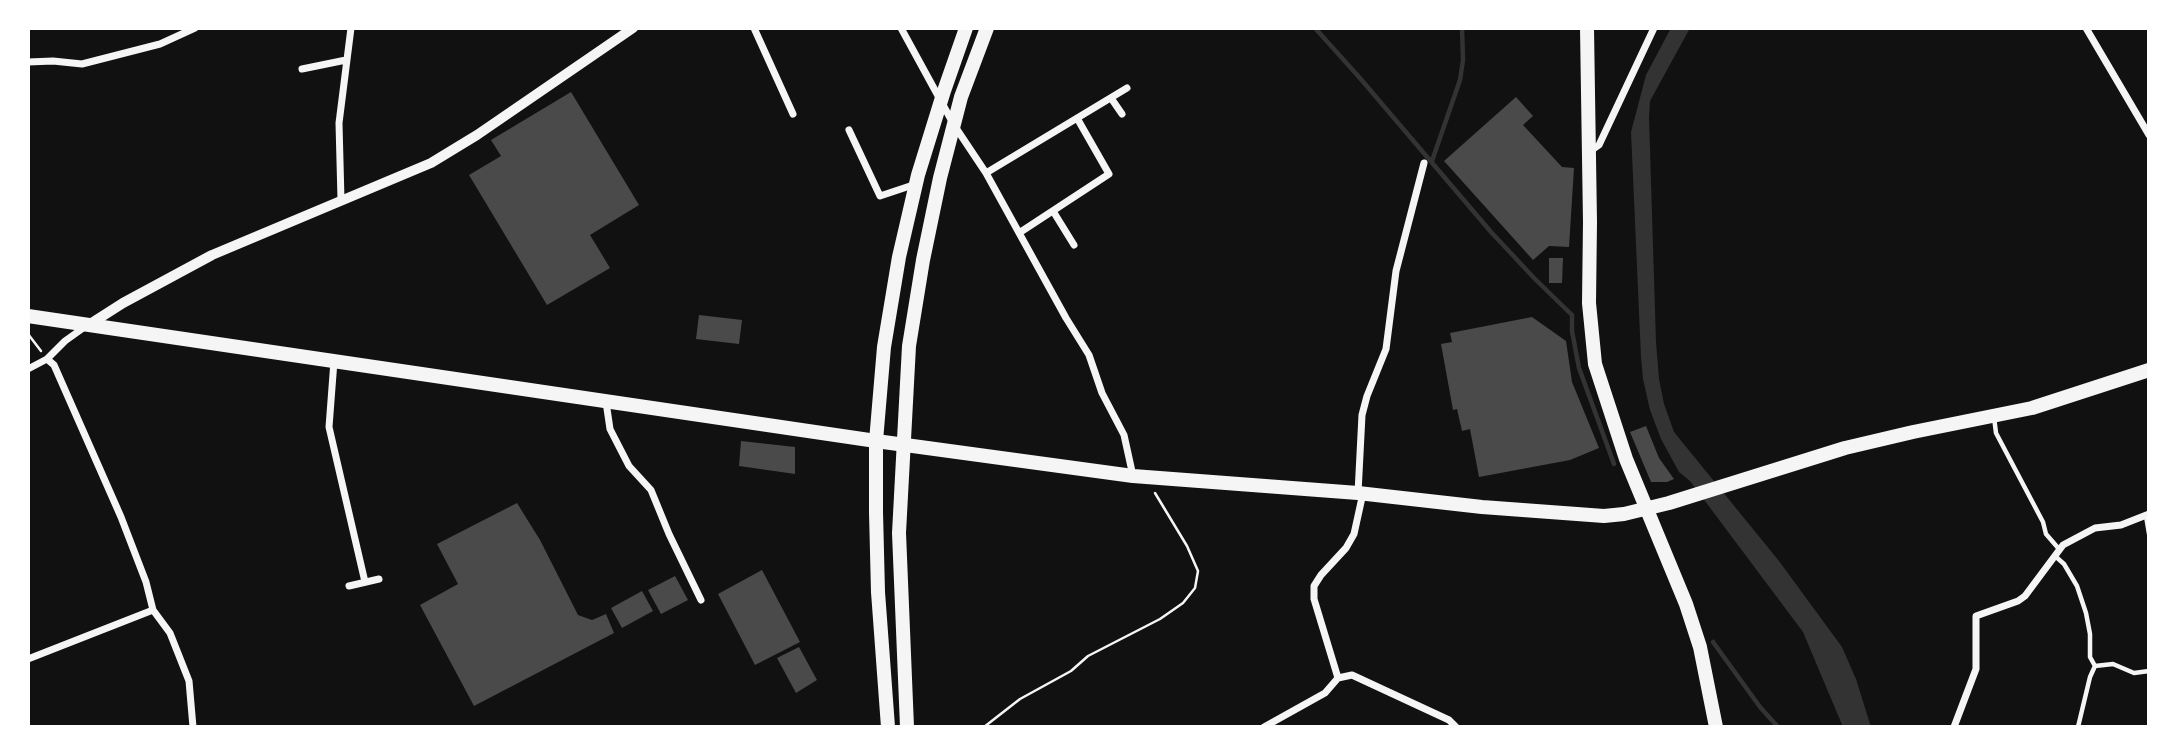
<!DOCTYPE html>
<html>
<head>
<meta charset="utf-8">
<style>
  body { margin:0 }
  #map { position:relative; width:2177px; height:755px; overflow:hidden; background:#111; font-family:"Source Sans 3",sans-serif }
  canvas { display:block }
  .frame { position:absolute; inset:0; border:30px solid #fff; pointer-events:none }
</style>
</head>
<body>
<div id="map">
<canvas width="2177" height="755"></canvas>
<div class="frame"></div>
</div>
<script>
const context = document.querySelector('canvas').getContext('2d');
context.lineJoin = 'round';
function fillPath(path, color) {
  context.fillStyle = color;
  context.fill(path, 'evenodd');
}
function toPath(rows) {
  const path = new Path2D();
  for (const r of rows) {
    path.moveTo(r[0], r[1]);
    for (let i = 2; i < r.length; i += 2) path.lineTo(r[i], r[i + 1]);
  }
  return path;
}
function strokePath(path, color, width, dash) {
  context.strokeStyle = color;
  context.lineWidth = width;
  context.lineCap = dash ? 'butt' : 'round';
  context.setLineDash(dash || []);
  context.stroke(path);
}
fillPath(toPath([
  [1671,28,1690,28,1650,101,1649,117,1656,342,1659,379,1664,404,1674,432,1779,561,1842,647,1856,679,1871,727,1843,727,1803,632,1690,481,1679,472,1661,439,1650,410,1643,379,1641,357,1631,132,1646,75]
]), '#333');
strokePath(toPath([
  [1315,28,1359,77,1491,232,1535,279,1572,315,1572,331,1579,368,1614,464],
  [1432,161,1460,80,1463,60,1462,28],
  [1713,642,1760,707,1778,727]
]), '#333', 4.5);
fillPath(toPath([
  [571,92,639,205,590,235,610,268,547,305,469,175,501,156,491,140],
  [1516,97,1533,116,1523,125,1562,167,1574,168,1569,247,1549,246,1533,260,1444,161],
  [1549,258,1563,258,1562,283,1549,283],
  [699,315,742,320,739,344,696,339],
  [1532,317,1566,341,1572,382,1599,448,1570,460,1479,477,1470,429,1462,431,1457,409,1453,410,1441,344,1452,342,1450,333],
  [1646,426,1659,458,1674,479,1667,482,1651,482,1630,432],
  [741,441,795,447,795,474,739,466],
  [517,503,540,540,578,615,592,620,606,614,614,633,474,706,420,605,458,584,437,544],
  [762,570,800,642,755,665,718,594],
  [675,576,688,600,661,614,648,590],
  [642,591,653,611,622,628,611,608],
  [799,647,817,680,796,693,777,658]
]), '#4a4a4a');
strokePath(toPath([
  [28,334,41,351],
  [984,727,1020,699,1071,671,1088,656,1160,619,1183,603,1195,588,1198,571,1187,546,1155,493]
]), '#f5f5f5', 2.5);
strokePath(toPath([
  [1994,417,1996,433,2043,522,2046,534,2059,549],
  [2146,516,2149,534],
  [2055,556,2064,564,2077,586,2086,613,2090,634,2090,657,2095,666],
  [2078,727,2090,677,2095,666,2113,664,2134,673,2149,671]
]), '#f5f5f5', 4.5);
strokePath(toPath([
  [754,28,793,114],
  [901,28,954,125,986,173,1066,318,1089,355,1102,393,1124,435,1133,476],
  [2086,28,2149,135],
  [28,62,53,61,82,64,160,44,195,28],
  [302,69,346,60],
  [1111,98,1122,114],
  [849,130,880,196,916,184],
  [1589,152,1599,145,1654,28],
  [986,173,1127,88],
  [341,200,339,123,351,28],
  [1053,211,1074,245],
  [1019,233,1109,174,1077,118],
  [47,359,54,365,121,517,146,582,153,610,170,633,189,681,193,727],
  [334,361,329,427,365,582],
  [28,369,47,359,65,341,86,326],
  [606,402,610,429,629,466,651,490,669,534,701,600],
  [1358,493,1362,415,1367,396,1386,349,1396,271,1424,163],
  [349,586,379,579],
  [28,659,153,610],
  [1338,678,1352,675,1449,720,1456,727],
  [1264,727,1325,693,1338,678,1314,599,1314,586,1321,575,1346,548,1354,534,1363,493],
  [1954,727,1976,669,1976,616,2018,601,2025,596,2063,545,2095,528,2121,525,2149,514]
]), '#f5f5f5', 7);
strokePath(toPath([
  [87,326,123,303,212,255,431,163,477,135,633,28]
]), '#f5f5f5', 10);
strokePath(toPath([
  [28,316,876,441,1133,476,1358,493,1482,507,1604,516,1624,514,1669,503,1845,448,1913,432,2032,408,2149,370]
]), '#f5f5f5', 14);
strokePath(toPath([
  [1587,28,1590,222,1589,303,1595,364,1626,459,1686,604,1700,647,1716,727],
  [888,727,878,592,876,512,876,441,884,347,899,257,918,175,944,91,966,28],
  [907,727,899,533,909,346,923,260,940,178,961,97,987,28]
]), '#f5f5f5', 14);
</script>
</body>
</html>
